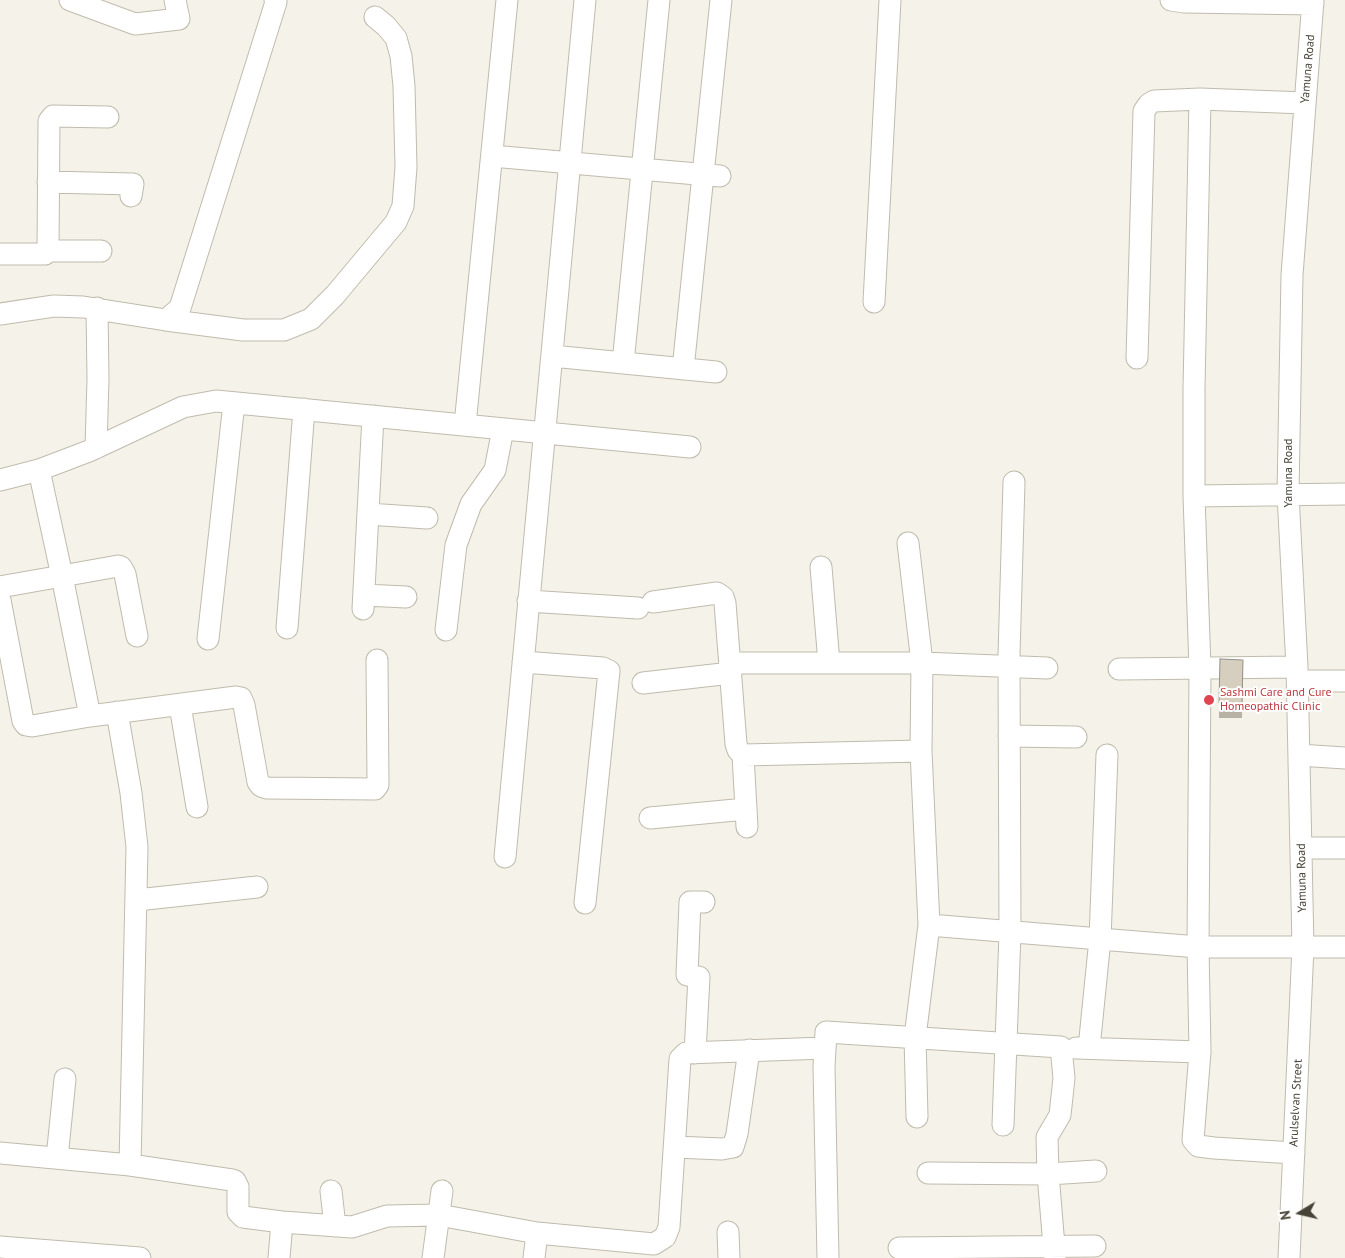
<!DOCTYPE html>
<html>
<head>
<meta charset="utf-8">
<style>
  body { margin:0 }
  #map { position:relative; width:1345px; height:1258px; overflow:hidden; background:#f5f2e9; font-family:"PT Sans",sans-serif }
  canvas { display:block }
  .north { position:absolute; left:1275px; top:1188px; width:50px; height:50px; -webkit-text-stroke:4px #fff; paint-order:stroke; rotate:261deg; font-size:14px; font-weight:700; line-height:20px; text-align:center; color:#484337 }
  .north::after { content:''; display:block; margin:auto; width:18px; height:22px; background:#484337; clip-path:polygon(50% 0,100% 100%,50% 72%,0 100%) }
</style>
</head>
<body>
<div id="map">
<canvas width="1345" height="1258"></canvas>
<div class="north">N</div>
</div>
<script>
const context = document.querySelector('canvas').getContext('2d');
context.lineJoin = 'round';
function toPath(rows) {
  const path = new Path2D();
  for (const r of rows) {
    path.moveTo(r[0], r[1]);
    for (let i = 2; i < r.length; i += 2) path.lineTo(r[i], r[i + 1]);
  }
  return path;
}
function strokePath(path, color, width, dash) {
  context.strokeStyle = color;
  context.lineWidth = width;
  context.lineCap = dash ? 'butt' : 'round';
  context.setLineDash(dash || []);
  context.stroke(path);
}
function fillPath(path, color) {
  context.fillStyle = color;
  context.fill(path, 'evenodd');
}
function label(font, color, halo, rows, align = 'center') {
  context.font = font + ' "PT Sans",sans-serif';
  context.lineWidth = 4;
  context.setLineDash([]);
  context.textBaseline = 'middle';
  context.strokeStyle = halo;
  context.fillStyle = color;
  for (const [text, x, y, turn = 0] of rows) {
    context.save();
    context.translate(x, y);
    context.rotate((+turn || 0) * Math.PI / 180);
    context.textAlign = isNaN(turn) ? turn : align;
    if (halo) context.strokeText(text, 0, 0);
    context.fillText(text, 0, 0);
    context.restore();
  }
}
const minor = toPath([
  [70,0,135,24,179,19,175,0],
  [1171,0,1184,2,1313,4],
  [492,156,720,176],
  [48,182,133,184,131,196],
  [48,251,101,251],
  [0,254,45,254,48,251,49,121,53,116,108,117],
  [874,302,890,0],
  [0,314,54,306,83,307,166,320,180,308,276,2,275,0],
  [166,320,243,330,284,330,311,319,335,295,396,222,403,206,406,167,404,86,401,56,396,38,386,26,375,17],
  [552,356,716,372],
  [1137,358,1144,111,1149,104,1154,101,1200,99],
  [623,363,659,0],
  [683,369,721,0],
  [465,425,507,0],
  [96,448,98,379,97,308],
  [0,480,39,470,89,451,183,407,216,401,690,447],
  [1194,496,1345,494],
  [368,514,427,518],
  [908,543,922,663,921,751,929,925,915,1037,917,1117],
  [821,567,829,663],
  [0,587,62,576,39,470],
  [364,595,406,597],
  [0,600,23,721,26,725,32,726,90,716,236,697,241,698,244,705,258,782,261,786,267,788,375,789,378,785,377,660],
  [528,601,638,608],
  [653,602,717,593,723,597,725,603,736,744,738,750,743,755,921,751],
  [363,609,373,416],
  [287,628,304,409],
  [446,630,456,545,471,504,495,470,503,429],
  [208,639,234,403],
  [523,662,603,668,609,671,585,903],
  [730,663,922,663,1047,668],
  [1119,669,1297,667],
  [1298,681,1345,681],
  [643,683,731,673],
  [180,705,197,807],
  [117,712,131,793,137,847,130,1165],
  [90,716,62,576,118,566,121,567,125,574,137,636],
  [1009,736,1076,737],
  [743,755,747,827],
  [1299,755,1345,758],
  [650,818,746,809],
  [1301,848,1345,848],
  [505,857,585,0],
  [137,900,257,887],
  [929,925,1198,947,1345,947],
  [1076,1048,1200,1052],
  [1089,1048,1100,939,1107,755],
  [695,1053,699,977,687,975,690,902,704,902],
  [1003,1125,1010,933,1009,655,1014,482],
  [675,1147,722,1149,733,1147,737,1134,749,1050],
  [0,1153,130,1165,232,1180,235,1181,238,1187,238,1212,243,1217,282,1222,352,1227,387,1216,439,1215,537,1233,654,1244,665,1237,669,1227,680,1059,686,1053,825,1048],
  [1294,1153,1214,1148,1198,1146,1193,1140,1200,1052,1198,947,1200,668,1194,496,1194,388,1200,99,1305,103],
  [57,1158,65,1079],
  [928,1173,1048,1174,1096,1171],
  [331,1191,335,1226],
  [728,1232,729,1258],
  [0,1247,140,1258],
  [899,1248,1095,1246],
  [279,1258,282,1222],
  [433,1258,442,1191],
  [534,1258,537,1233],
  [828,1258,824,1067,826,1032,1061,1047,1064,1078,1060,1115,1047,1137,1048,1174,1055,1258],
  [1289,1258,1303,947,1297,667,1288,494,1292,275,1313,0]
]);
strokePath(minor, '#c0bbac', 23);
strokePath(minor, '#fff', 21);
fillPath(toPath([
  [1243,660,1242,718,1219,718,1219,703]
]), '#b8b2a4');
const building = toPath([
  [1220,659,1243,660,1242,703,1219,703,1220,659]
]);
fillPath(building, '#d6cfbf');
strokePath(building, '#969186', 1);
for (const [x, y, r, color] of [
  [1209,700,6,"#e0444e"]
]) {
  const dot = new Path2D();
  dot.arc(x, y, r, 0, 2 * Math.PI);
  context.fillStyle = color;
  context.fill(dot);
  strokePath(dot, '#fff', 2);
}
label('12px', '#484337', '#fff', [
  ["Yamuna Road",1308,69,-85],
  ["Yamuna Road",1289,473,-90],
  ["Yamuna Road",1302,878,-91],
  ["Arulselvan Street",1296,1103,-87]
]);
label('12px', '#be3a42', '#fff', [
  ["Sashmi Care and Cure",1220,693],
  ["Homeopathic Clinic",1220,707]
], 'left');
</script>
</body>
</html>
